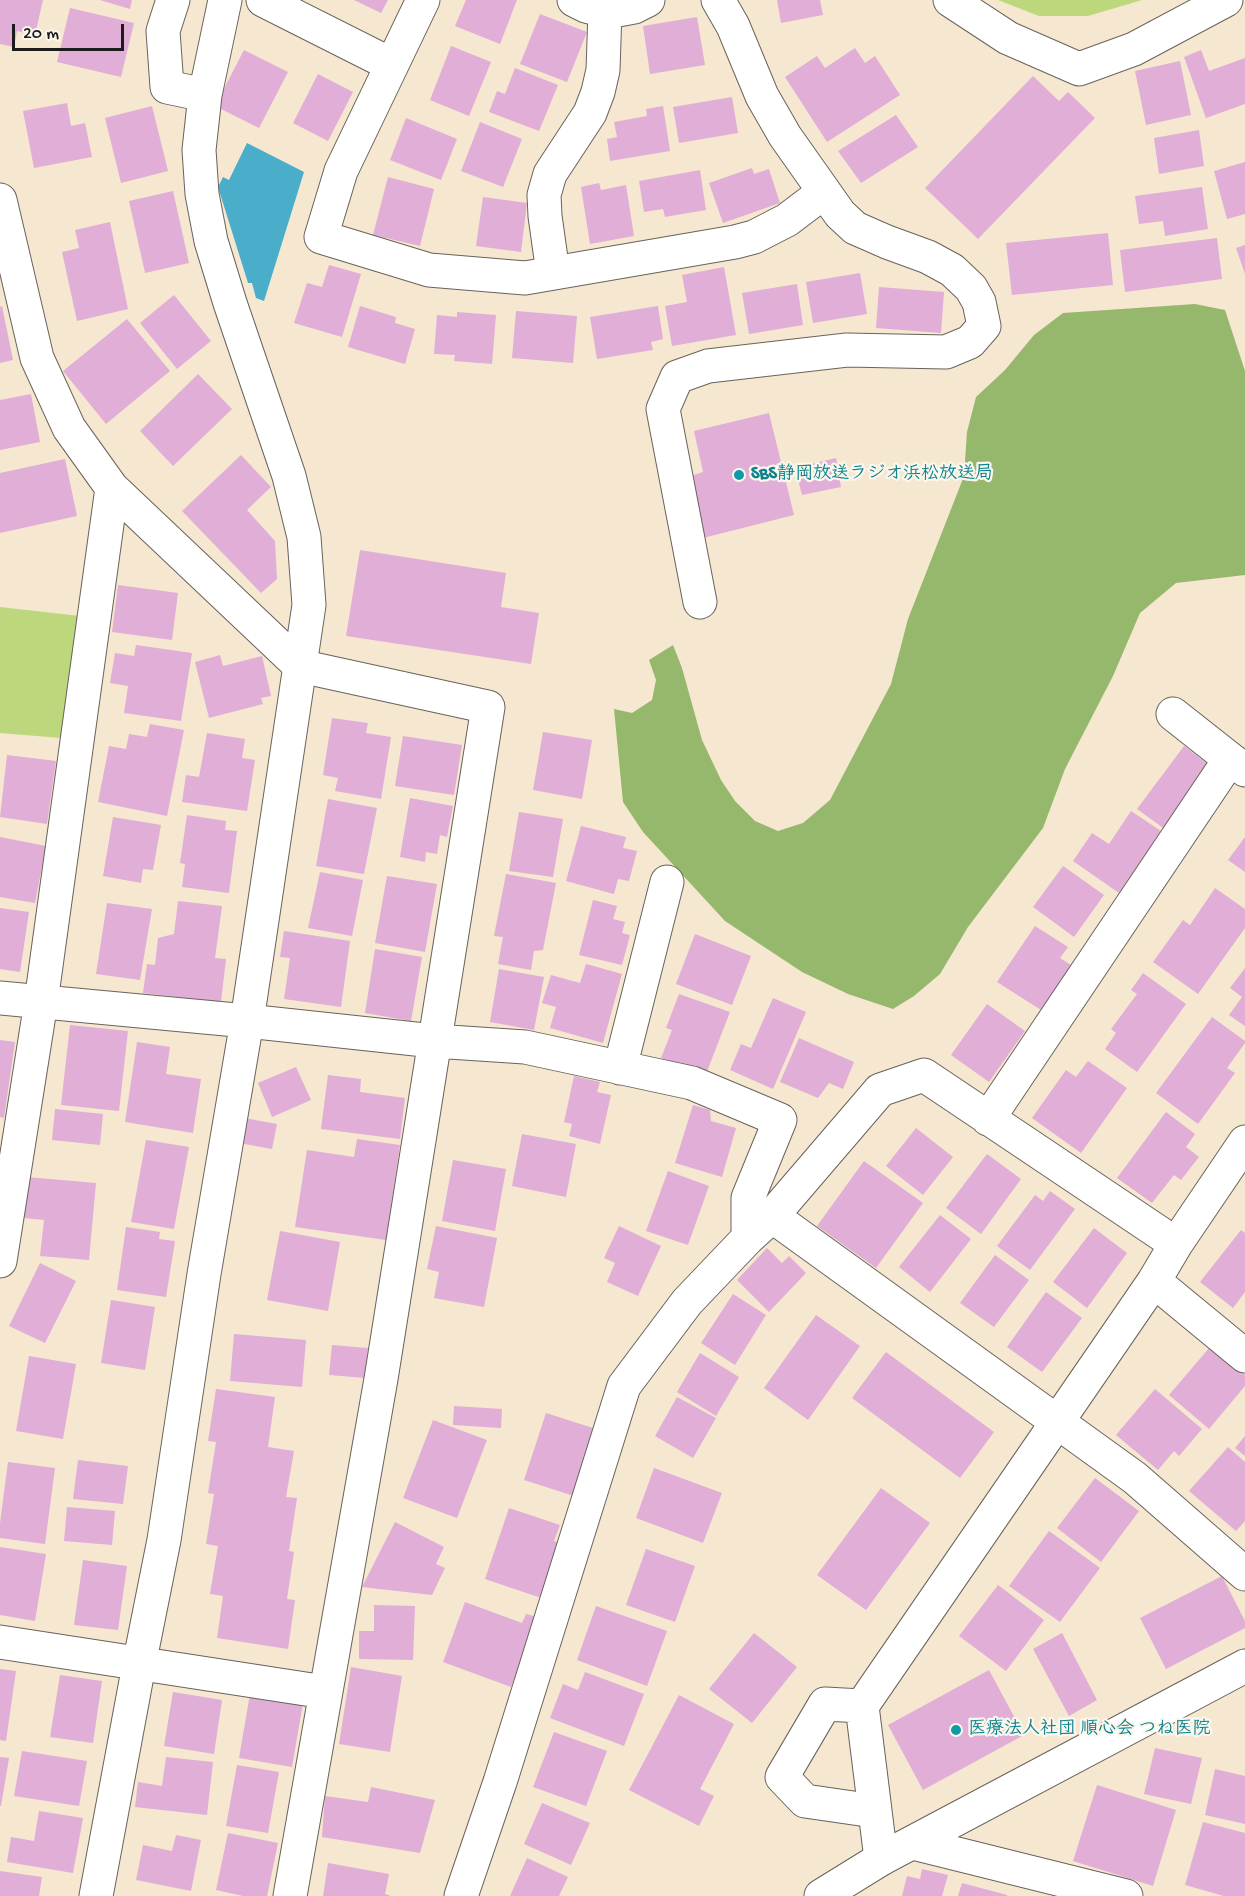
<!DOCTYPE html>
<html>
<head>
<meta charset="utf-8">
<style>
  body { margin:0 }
  #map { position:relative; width:1245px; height:1896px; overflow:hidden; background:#f6e7d0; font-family:"Gochi Hand",sans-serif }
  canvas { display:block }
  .scale { position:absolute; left:12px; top:24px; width:112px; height:27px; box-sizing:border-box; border:3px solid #1c1c1c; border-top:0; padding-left:8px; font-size:18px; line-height:21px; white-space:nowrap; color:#1c1c1c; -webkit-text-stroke:4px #fbf7ec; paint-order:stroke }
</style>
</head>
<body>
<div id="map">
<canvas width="1245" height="1896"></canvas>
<div class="scale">20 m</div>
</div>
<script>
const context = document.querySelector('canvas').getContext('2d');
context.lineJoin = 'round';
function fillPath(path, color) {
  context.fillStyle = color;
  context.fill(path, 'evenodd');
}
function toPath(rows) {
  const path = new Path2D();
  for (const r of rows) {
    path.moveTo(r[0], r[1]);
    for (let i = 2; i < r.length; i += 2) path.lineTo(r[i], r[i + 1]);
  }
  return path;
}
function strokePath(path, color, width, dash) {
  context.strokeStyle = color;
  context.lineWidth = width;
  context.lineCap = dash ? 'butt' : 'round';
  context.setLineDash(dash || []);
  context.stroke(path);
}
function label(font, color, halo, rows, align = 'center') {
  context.font = font + ' "Gochi Hand","Klee One",sans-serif';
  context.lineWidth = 4.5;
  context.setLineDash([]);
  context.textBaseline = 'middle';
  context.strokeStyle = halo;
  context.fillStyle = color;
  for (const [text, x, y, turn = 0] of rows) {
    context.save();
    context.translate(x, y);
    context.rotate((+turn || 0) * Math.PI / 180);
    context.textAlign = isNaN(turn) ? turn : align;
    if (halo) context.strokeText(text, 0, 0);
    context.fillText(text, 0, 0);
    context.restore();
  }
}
fillPath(toPath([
  [998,0,1142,0,1088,16,1039,16],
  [0,607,80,616,61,738,0,733]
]), '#bdd77c');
fillPath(toPath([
  [1195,304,1225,310,1245,371,1245,575,1176,583,1140,613,1113,676,1065,769,1043,828,968,927,940,974,914,996,893,1009,848,994,802,972,725,921,643,832,623,802,614,709,632,713,652,700,656,680,649,660,673,645,682,668,702,740,721,780,735,801,755,821,778,831,803,823,830,800,891,684,908,619,964,476,967,432,976,397,1005,370,1034,335,1063,313]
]), '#96b86c');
fillPath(toPath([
  [247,143,304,172,264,301,256,298,252,283,248,283,218,187,223,177,229,180]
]), '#4aadc9');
fillPath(toPath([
  [0,0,43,0,35,35,17,31,14,47,0,44],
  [100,0,132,0,130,9],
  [354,0,388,0,381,13],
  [466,0,517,0,500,44,455,26],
  [777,0,820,0,823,15,781,23],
  [70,8,134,23,121,77,57,62],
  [540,14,587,32,567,82,520,64],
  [697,17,705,65,650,74,643,26],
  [451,46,491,62,469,116,430,100],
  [855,48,865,63,875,56,900,95,827,142,785,77,817,56,825,68],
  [244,50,288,72,259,128,215,106],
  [1201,50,1209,71,1245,58,1245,104,1206,118,1184,57],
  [1180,61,1191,115,1146,125,1135,71],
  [515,68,558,85,539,131,489,112,497,91,505,94],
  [318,74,353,92,328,141,293,123],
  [1033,76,1059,101,1068,92,1095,118,978,239,925,188],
  [732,97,738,133,679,143,673,107],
  [67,103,71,126,85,123,92,157,34,168,23,111],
  [152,106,168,171,121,183,105,118],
  [663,106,670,151,610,161,607,139,617,137,614,122,647,116,646,109],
  [896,115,918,147,861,183,838,151],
  [406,118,457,139,441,180,390,160],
  [480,122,522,139,503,187,461,171],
  [1199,130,1204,166,1159,174,1154,138],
  [1245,162,1245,214,1227,219,1214,171],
  [752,168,754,174,769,169,780,203,723,223,709,183],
  [700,170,706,210,665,217,663,209,644,212,639,181],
  [388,177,434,189,420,246,373,235],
  [599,183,601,190,626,185,634,236,590,244,581,187],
  [1202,187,1208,229,1165,236,1163,221,1139,224,1135,196],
  [173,191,189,263,145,273,129,201],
  [483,197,527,203,521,252,476,246],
  [110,222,128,309,77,321,62,252,79,248,75,230],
  [1108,233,1113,285,1012,295,1006,243],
  [1217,238,1222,279,1125,292,1120,250],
  [1245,245,1245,274,1236,248],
  [329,265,361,274,342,337,294,323,307,283,322,287],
  [724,267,736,335,672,346,665,306,687,302,682,275],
  [860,273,867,314,813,323,806,282],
  [797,284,803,325,749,334,742,293],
  [879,287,944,292,941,333,876,328],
  [174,295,211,341,177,369,140,323],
  [2,306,13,360,0,363,0,307],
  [360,306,396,317,395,323,415,329,405,364,348,347],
  [658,306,663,339,651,342,653,350,597,359,590,317],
  [516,311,577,316,573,363,512,358],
  [457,312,496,315,492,364,454,361,455,355,434,354,437,315,457,317],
  [127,319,170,371,106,424,63,371],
  [198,374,232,409,173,466,140,431],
  [31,394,40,442,0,450,0,400],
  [769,413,794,515,699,539,684,478,703,472,694,431],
  [241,455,271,487,247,510,275,541,277,579,261,593,182,511],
  [836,458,841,487,802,495,795,468],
  [65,459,77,516,0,533,0,473],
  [360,550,506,573,501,607,539,613,531,664,346,636],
  [118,585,178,593,172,640,112,632],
  [136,645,192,653,181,721,124,713,128,686,110,683,115,653,134,656],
  [220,655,223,666,262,656,271,696,261,698,263,704,209,718,195,662],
  [332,718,368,723,366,733,391,737,381,799,335,791,338,778,323,775],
  [150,724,184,730,167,816,98,802,109,746,126,749,129,734,147,737],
  [543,732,592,740,582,799,533,790],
  [207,733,245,739,242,758,255,760,247,811,182,802,186,775,199,777],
  [403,736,462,745,454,795,395,786],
  [1184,746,1213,768,1166,830,1137,809],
  [7,755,56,761,47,824,0,817],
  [410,798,453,806,447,837,440,835,437,854,426,852,425,862,400,857],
  [328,799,377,808,364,874,316,866],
  [1131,811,1161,831,1119,893,1073,861,1092,833,1109,844],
  [519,812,563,819,553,877,509,871],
  [187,815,226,821,225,830,237,831,229,893,182,887,185,864,180,863],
  [113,817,161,825,153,870,143,869,141,883,103,876],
  [581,826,626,837,623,848,637,851,629,881,618,879,614,894,566,881],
  [0,837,46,846,35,903,0,897],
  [1245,837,1245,872,1228,860],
  [1063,866,1104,895,1074,937,1033,907],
  [320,872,363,880,352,936,308,928],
  [506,874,556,883,543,950,534,951,531,970,498,964,503,937,494,936],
  [387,876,437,884,425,952,375,943],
  [1215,888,1245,909,1245,928,1198,994,1153,962,1183,920,1190,925],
  [593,900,617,906,613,919,625,922,622,933,630,935,622,965,579,955],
  [178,901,222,906,215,958,226,959,221,1002,143,993,147,964,155,965,158,938,174,934],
  [107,903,152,909,140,980,96,974],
  [0,908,29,912,20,972,0,969],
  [1035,926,1068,947,1060,958,1071,965,1041,1010,997,982],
  [284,931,350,941,341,1007,284,999,290,958,280,957],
  [695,934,751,956,732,1005,676,984],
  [375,949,422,957,411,1021,365,1013],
  [586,964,622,974,603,1043,550,1028,556,1007,542,1003,551,975,580,983],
  [1245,968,1245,1026,1229,1015,1242,997,1230,988],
  [499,969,544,977,534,1030,490,1022],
  [1143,973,1186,1004,1137,1072,1105,1049,1116,1033,1111,1029,1137,994,1131,990],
  [679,994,730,1012,706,1074,661,1058,672,1030,666,1028],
  [773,998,806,1012,773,1089,730,1070,741,1044,751,1048],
  [987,1004,1025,1031,989,1082,951,1055],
  [1212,1017,1245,1041,1245,1043,1227,1068,1235,1073,1198,1124,1156,1093],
  [70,1025,128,1031,119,1111,61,1105],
  [799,1038,854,1062,843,1089,829,1083,818,1098,780,1082],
  [0,1040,15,1042,4,1118,0,1117],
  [137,1042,170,1047,166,1074,201,1079,193,1133,125,1122],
  [1088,1061,1127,1088,1081,1153,1032,1118,1066,1070,1076,1077],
  [296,1067,311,1100,272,1117,258,1083],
  [328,1075,361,1079,360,1092,405,1098,400,1139,321,1129],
  [574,1076,600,1082,597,1092,611,1095,600,1144,569,1136,572,1124,564,1122],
  [693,1105,710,1110,711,1121,736,1128,722,1177,675,1163],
  [55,1109,103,1114,100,1145,52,1140],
  [1166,1112,1195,1134,1186,1147,1199,1157,1181,1180,1174,1175,1152,1203,1117,1178],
  [244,1118,277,1124,272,1149,239,1143],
  [916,1128,953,1157,923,1195,886,1166],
  [522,1134,576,1144,566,1197,512,1186],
  [357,1139,400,1145,386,1240,295,1227,307,1150,354,1157],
  [146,1140,189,1147,174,1229,131,1222],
  [987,1154,1021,1179,981,1234,946,1208],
  [453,1160,506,1169,495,1231,442,1221],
  [864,1161,923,1203,876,1268,817,1226],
  [668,1171,709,1186,688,1245,646,1231],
  [27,1177,96,1183,89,1260,40,1256,44,1220,24,1218],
  [1050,1191,1075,1209,1030,1270,997,1246,1035,1195,1043,1201],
  [940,1215,971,1239,930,1292,899,1267],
  [436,1226,497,1238,484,1307,434,1298,439,1272,427,1269],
  [619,1226,661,1246,638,1296,607,1282,615,1263,604,1258],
  [126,1227,160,1232,159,1239,175,1241,166,1297,117,1290],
  [1094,1228,1127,1253,1087,1308,1053,1282],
  [1241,1230,1245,1233,1245,1292,1233,1308,1200,1282],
  [280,1231,340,1242,328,1311,267,1300],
  [767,1248,782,1263,789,1256,806,1273,769,1312,737,1280],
  [995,1255,1029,1280,994,1327,960,1303],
  [40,1263,76,1281,45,1343,9,1326],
  [1046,1292,1082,1318,1042,1372,1007,1347],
  [733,1294,766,1315,735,1365,701,1343],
  [111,1300,155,1307,145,1370,101,1363],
  [816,1315,860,1346,808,1420,764,1388],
  [234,1334,306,1340,302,1387,230,1381],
  [332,1345,368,1348,365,1378,329,1375],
  [1210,1347,1245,1375,1245,1386,1209,1429,1169,1395],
  [886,1352,994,1432,960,1478,852,1398],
  [700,1353,739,1377,716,1416,677,1392],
  [29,1356,76,1364,63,1439,16,1431],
  [216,1389,275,1397,268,1447,294,1451,286,1497,297,1498,289,1551,294,1552,287,1599,295,1600,288,1649,217,1638,223,1596,210,1594,218,1546,206,1544,214,1494,208,1493,216,1442,208,1441],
  [1155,1389,1202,1429,1179,1456,1174,1451,1158,1470,1116,1435],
  [677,1397,716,1418,693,1458,655,1436],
  [454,1406,502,1409,501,1428,453,1425],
  [546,1413,596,1429,574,1496,524,1480],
  [433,1420,487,1440,457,1518,403,1498],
  [1245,1436,1245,1456,1235,1448],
  [1228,1447,1245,1462,1245,1521,1236,1531,1189,1491],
  [78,1460,128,1466,123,1504,73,1499],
  [8,1462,55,1468,45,1544,0,1538,0,1523],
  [654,1468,722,1493,703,1543,636,1518],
  [1095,1478,1139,1511,1101,1562,1057,1528],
  [881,1488,930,1523,866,1610,817,1575],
  [67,1507,115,1511,112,1545,64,1541],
  [509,1508,560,1525,554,1541,566,1545,547,1600,485,1579],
  [395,1522,444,1547,436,1564,445,1568,432,1595,362,1587],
  [1049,1531,1100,1568,1060,1622,1009,1586],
  [0,1547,46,1554,35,1621,0,1615],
  [646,1549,695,1566,675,1622,626,1605],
  [83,1560,127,1566,118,1630,74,1625],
  [1222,1576,1245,1621,1245,1628,1166,1669,1140,1618],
  [998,1585,1044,1620,1006,1671,959,1636],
  [465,1602,522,1623,526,1614,537,1617,511,1687,443,1662],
  [374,1605,415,1606,413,1660,359,1659,359,1631,374,1631],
  [596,1606,667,1631,647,1686,577,1660],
  [754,1633,797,1667,752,1723,709,1689],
  [1062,1633,1097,1700,1069,1716,1033,1649],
  [351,1667,402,1676,390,1752,339,1744],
  [0,1669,16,1671,6,1741,0,1740],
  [989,1670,1024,1735,923,1790,888,1725],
  [585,1672,644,1694,624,1746,550,1718,563,1684,578,1690],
  [60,1675,102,1681,93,1743,50,1737],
  [173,1692,222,1700,214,1754,164,1746],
  [250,1694,303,1703,292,1767,239,1758],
  [679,1695,734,1724,700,1789,714,1796,699,1826,629,1790],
  [554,1732,607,1751,586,1806,533,1787],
  [1155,1748,1202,1758,1191,1804,1144,1794],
  [22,1751,87,1761,79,1806,14,1796],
  [0,1757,9,1758,1,1806,0,1806],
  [166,1757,213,1762,207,1815,135,1807,138,1782,162,1786],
  [237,1765,279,1772,268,1833,226,1826],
  [1215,1769,1245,1776,1245,1824,1205,1815],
  [1097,1785,1176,1810,1153,1886,1073,1861],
  [371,1787,435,1800,420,1853,322,1837,325,1796,368,1802],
  [542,1803,590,1823,571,1865,524,1844],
  [39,1811,83,1818,73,1873,7,1862,11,1837,34,1841],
  [1203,1822,1245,1833,1245,1896,1224,1896,1185,1885],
  [228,1833,278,1843,267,1896,243,1896,216,1890],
  [176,1835,201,1840,191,1891,136,1880,143,1845,172,1851],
  [527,1858,568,1877,559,1896,510,1896],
  [328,1863,389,1874,385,1894,391,1896,323,1896],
  [922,1869,948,1875,942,1896,902,1896,907,1876,920,1879],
  [0,1871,42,1877,39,1896,0,1896],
  [962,1883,1007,1895,1007,1896,958,1896]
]), '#e0aed7');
const minor = toPath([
  [173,0,163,31,167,87,205,95],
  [263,0,392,65],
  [423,0,341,171,321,237,429,270,525,278,735,242,754,237,787,220,824,192],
  [574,0,586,6,605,11,618,10,634,7,648,0],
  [950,0,1008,38,1079,69,1134,49,1226,0],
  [0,200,37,358,69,428,112,488],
  [553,273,545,216,544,195,550,174,590,113,598,92,603,70,605,11],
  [700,602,663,409,677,377,708,366,847,350,946,352,970,342,984,326,979,302,971,288,952,270,928,257,887,242,855,228,840,214,785,136,762,96,733,26,718,0],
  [1173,714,1230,759],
  [0,998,247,1021,434,1041,525,1047,692,1083,780,1120,748,1198,748,1238],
  [620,1068,667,882],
  [988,1119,1230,759,1245,770],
  [772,1216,1135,1478,1245,1574],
  [0,1261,41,1002,112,488,300,666,488,707,381,1379,290,1896],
  [1154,1281,1245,1356],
  [0,1642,325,1692],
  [862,1706,825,1704,782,1777,805,1801,874,1811],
  [913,1843,1126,1896],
  [881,1859,862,1706,1154,1281,1176,1244],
  [96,1896,139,1665,164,1540,204,1274,247,1021,309,605,304,537,289,476,230,303,211,241,202,194,199,150,205,95,225,0],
  [461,1896,500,1782,624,1386,687,1302,748,1238,772,1216,880,1090,924,1075,1176,1244,1245,1142]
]);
const tertiary = toPath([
  [821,1896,881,1859,1245,1666]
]);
strokePath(minor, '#68635b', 35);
strokePath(tertiary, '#68635b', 35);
strokePath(minor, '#fff', 33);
strokePath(tertiary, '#fff', 33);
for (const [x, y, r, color] of [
  [739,475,6,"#0f9aa8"],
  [956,1730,6,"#0f9aa8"]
]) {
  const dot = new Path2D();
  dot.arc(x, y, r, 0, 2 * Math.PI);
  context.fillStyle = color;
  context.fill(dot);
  strokePath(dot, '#fbf7ec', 2);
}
label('bold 18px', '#0d838f', '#fbf7ec', [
  ["SBS静岡放送ラジオ浜松放送局",751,475],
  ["医療法人社団 順心会 つね医院",968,1730]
], 'left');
</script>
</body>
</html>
